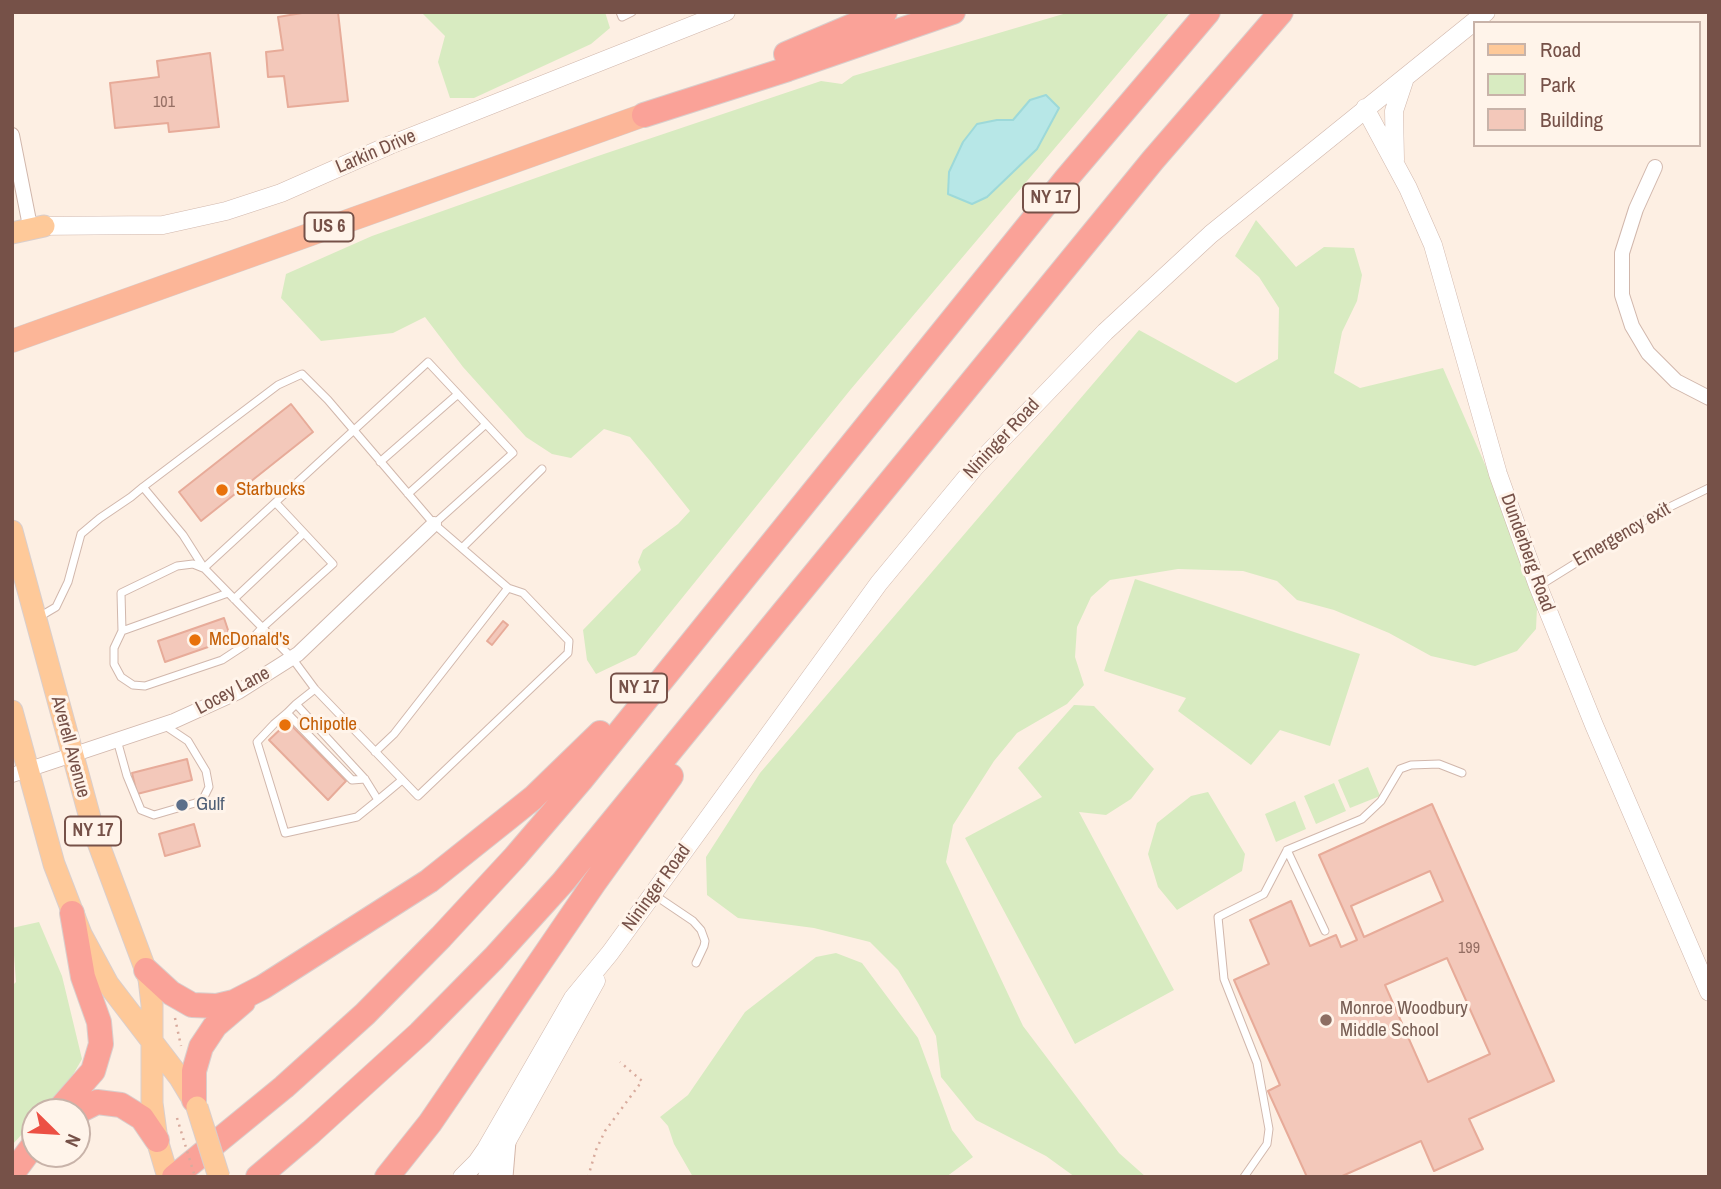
<!DOCTYPE html>
<html>
<head>
<meta charset="utf-8">
<style>
  body { margin:0 }
  #map { position:relative; width:1721px; height:1189px; overflow:hidden; background:#fdefe3; font-family:"Archivo Narrow",sans-serif }
  canvas { display:block }
  .frame { position:absolute; inset:0; border:14px solid #765148; pointer-events:none }
  .legend { position:absolute; left:1473px; top:21px; width:228px; height:126px; box-sizing:border-box; background:#fff4ea; border:2px solid #c8b3a9; margin:0; padding:9px 12px; list-style:none; font-size:21px; color:#765148 }
  .legend li { display:flex; align-items:center; gap:14px; height:35px }
  .legend b { width:35px; border:2px solid #c8b3a9 }
  .north { position:absolute; left:21px; top:1098px; width:70px; height:70px; box-sizing:border-box; background:#fff4ea; border:2px solid #c8b3a9; border-radius:50%; rotate:114deg; font-size:19px; font-weight:700; line-height:28px; text-align:center; color:#765148 }
  .north::after { content:''; display:block; margin:auto; width:24px; height:32px; background:#ec5044; clip-path:polygon(50% 0,100% 100%,50% 72%,0 100%) }
</style>
</head>
<body>
<div id="map">
<canvas width="1721" height="1189"></canvas>
<div class="frame"></div>
<ul class="legend">
<li><b style="height:9px;background:#fec999"></b>Road</li>
<li><b style="height:19px;background:#d8ebc1"></b>Park</li>
<li><b style="height:19px;background:#f3c8ba"></b>Building</li>
</ul>
<div class="north">N</div>
</div>
<script>
const context = document.querySelector('canvas').getContext('2d');
context.lineJoin = 'round';
function fillPath(path, color) {
  context.fillStyle = color;
  context.fill(path, 'evenodd');
}
function toPath(rows) {
  const path = new Path2D();
  for (const r of rows) {
    path.moveTo(r[0], r[1]);
    for (let i = 2; i < r.length; i += 2) path.lineTo(r[i], r[i + 1]);
  }
  return path;
}
function strokePath(path, color, width, dash) {
  context.strokeStyle = color;
  context.lineWidth = width;
  context.lineCap = dash ? 'butt' : 'round';
  context.setLineDash(dash || []);
  context.stroke(path);
}
function label(font, color, halo, rows, align = 'center') {
  context.font = font + ' "Archivo Narrow",sans-serif';
  context.lineWidth = 6;
  context.setLineDash([]);
  context.textBaseline = 'middle';
  context.strokeStyle = halo;
  context.fillStyle = color;
  for (const [text, x, y, turn = 0] of rows) {
    context.save();
    context.translate(x, y);
    context.rotate((+turn || 0) * Math.PI / 180);
    context.textAlign = isNaN(turn) ? turn : align;
    if (halo) context.strokeText(text, 0, 0);
    context.fillText(text, 0, 0);
    context.restore();
  }
}
fillPath(toPath([
  [421,12,605,12,610,28,591,44,474,98,450,98,438,62,445,36],
  [1070,12,1170,12,851,389,636,655,596,674,587,660,583,630,641,570,638,562,643,550,678,524,690,511,651,462,630,437,604,429,571,458,552,454,526,437,463,367,425,317,393,333,321,341,281,298,286,274,372,236,595,157,821,81,842,84,853,76],
  [1256,220,1296,267,1324,247,1354,248,1362,275,1357,301,1342,332,1334,373,1360,388,1443,368,1538,586,1536,629,1517,651,1475,666,1431,656,1389,633,1334,610,1297,600,1277,581,1243,571,1178,569,1110,580,1091,597,1077,627,1075,657,1084,685,1067,704,1017,733,994,761,953,825,946,862,1023,1026,1119,1153,1146,1177,1075,1177,1046,1156,976,1120,941,1077,936,1036,918,1003,898,970,870,942,814,928,738,918,707,895,706,857,760,773,1139,330,1236,383,1278,359,1279,308,1259,277,1235,256],
  [1135,579,1360,654,1330,746,1280,730,1251,765,1178,711,1186,698,1104,671],
  [1074,705,1094,706,1154,769,1131,799,1106,815,1079,812,1174,990,1075,1044,965,838,1042,797,1018,768],
  [1368,767,1380,796,1350,808,1338,780],
  [1334,783,1346,811,1316,824,1304,796],
  [1208,792,1245,854,1242,871,1177,910,1158,887,1148,854,1157,823,1191,796],
  [1295,801,1306,829,1276,842,1265,814],
  [39,922,62,976,82,1059,66,1087,43,1112,35,1112,35,1120,12,1145,12,986,16,982,12,928],
  [836,953,862,963,918,1038,952,1130,973,1157,946,1177,693,1177,674,1144,668,1126,660,1117,688,1095,745,1012,816,957]
]), '#d8ebc1');
const water = toPath([
  [1046,95,1059,108,1037,149,987,197,972,204,948,194,949,172,963,142,977,124,997,120,1013,120,1030,100,1046,95]
]);
fillPath(water, '#b7e7e7');
strokePath(water, '#9dd9d9', 2);
const building = toPath([
  [308,12,338,12,348,101,288,107,284,76,268,77,266,52,283,50,278,17,308,12],
  [210,53,219,127,169,132,168,123,115,128,110,83,159,77,157,61,210,53],
  [291,404,313,432,201,521,179,492,291,404],
  [224,618,231,639,165,662,158,641,224,618],
  [503,621,508,625,492,645,487,641,503,621],
  [288,722,346,781,328,800,269,740,288,722],
  [187,759,192,780,137,794,132,773,187,759],
  [1432,804,1554,1081,1469,1119,1483,1149,1434,1171,1421,1141,1340,1177,1307,1177,1268,1091,1280,1085,1234,980,1269,964,1250,920,1291,901,1310,946,1336,935,1341,947,1357,940,1319,855,1432,804],
  [1430,871,1443,901,1364,937,1351,906,1430,871],
  [1447,958,1490,1054,1428,1082,1385,985,1447,958],
  [194,824,200,846,165,856,159,834,194,824]
]);
fillPath(building, '#f3c8ba');
strokePath(building, '#e7ab99', 2);
const service = toPath([
  [620,12,622,17,632,12],
  [380,462,458,394],
  [434,524,513,453,486,424],
  [462,548,542,469],
  [204,568,428,362,486,424,408,494],
  [1539,586,1653,515,1709,488],
  [228,593,122,631,114,648,114,664,121,677,133,685,145,686,222,660,248,643,262,628,333,564,276,503],
  [234,599,304,533],
  [39,617,56,607,68,582,81,534,100,518,131,497,143,487,278,385,302,374,328,400,434,524,508,588,523,593,569,641,568,653,418,796,315,689,292,658,204,568,183,535,143,487],
  [122,631,121,593,177,566,193,564,203,568],
  [296,704,365,779,378,800,357,817,285,833,257,742,274,724,287,713,296,704,315,689],
  [287,713,352,780,365,779],
  [117,740,127,776,141,810,154,815,202,801,209,787,206,771,188,741,164,725],
  [375,752,394,734,508,588],
  [378,800,402,780],
  [1287,850,1325,931],
  [653,894,693,921,701,930,705,941,704,946,696,963],
  [1244,1177,1267,1144,1269,1129,1257,1063,1224,979,1218,917,1264,894,1287,850,1362,819,1381,801,1400,769,1411,765,1439,764,1462,773]
]);
const minor = toPath([
  [12,135,30,226],
  [1655,167,1636,209,1622,253,1622,295,1632,326,1648,353,1676,381,1709,398],
  [12,775,174,721,238,692,298,654,434,524]
]);
const tertiary = toPath([
  [1365,108,1408,188,1433,245,1498,474,1538,586,1594,725,1709,992],
  [1395,160,1394,111,1405,78],
  [31,226,163,225,226,211,281,193,390,145,726,12],
  [462,1177,477,1162,486,1149,573,998,610,953,879,583,975,467,1105,332,1211,234,1486,12],
  [487,1177,596,981]
]);
const secondary = toPath([
  [503,1177,506,1141]
]);
const primary = toPath([
  [12,233,44,226],
  [12,531,93,829,149,979,152,1005,152,1103,157,1140,168,1177],
  [12,711,54,864,81,934,108,984,180,1078,195,1103]
]);
const trunk = toPath([
  [12,341,644,115]
]);
const motorway = toPath([
  [786,54,885,12],
  [644,115,788,69,953,12],
  [146,970,171,993,192,1005,217,1006,234,1002,263,987,429,881,533,798,600,733],
  [194,1100,194,1071,201,1047,215,1026,243,1002],
  [57,1112,93,1071,101,1044,99,1022,83,977,72,913],
  [77,1112,97,1102,121,1105,142,1118,157,1140],
  [12,1174,35,1143],
  [174,1177,284,1087,365,1014,441,937,515,857,581,780,1066,179,1208,12],
  [258,1177,311,1132,420,1033,494,958,563,882,1153,160,1281,12],
  [387,1177,430,1123,594,883,671,776]
]);
strokePath(service, '#d1b7ac', 9);
strokePath(minor, '#d1b7ac', 16);
strokePath(tertiary, '#d1b7ac', 19);
strokePath(secondary, '#d4b6a9', 21);
strokePath(primary, '#d9cecc', 23);
strokePath(trunk, '#d9cecc', 24);
strokePath(motorway, '#d9cecc', 26);
strokePath(toPath([
  [175,1018,181,1046],
  [588,1177,596,1150,605,1131,642,1081,620,1062]
]), '#d8ab9d', 2.5, [2, 5]);
strokePath(service, '#fff', 7);
strokePath(minor, '#fff', 14);
strokePath(tertiary, '#fff', 18);
strokePath(secondary, '#fff', 19);
strokePath(primary, '#fec999', 21);
strokePath(trunk, '#fcb698', 23);
strokePath(motorway, '#faa298', 24);
const primaryBridge = toPath([
  [197,1107,219,1177]
]);
strokePath(primaryBridge, '#d9cecc', 23, []);
strokePath(toPath([
  [177,1118,195,1177]
]), '#d8ab9d', 2.5, [2, 5]);
strokePath(primaryBridge, '#fec999', 21);
for (const [x, y, r, color] of [
  [222,490,7,"#e8710a"],
  [195,640,7,"#e8710a"],
  [285,725,7,"#e8710a"],
  [182,805,7,"#5c6f8a"],
  [1326,1020,7,"#8d6e63"]
]) {
  const dot = new Path2D();
  dot.arc(x, y, r, 0, 2 * Math.PI);
  context.fillStyle = color;
  context.fill(dot);
  strokePath(dot, '#fff4ea', 2.5);
}
label('16px', '#956f64', null, [
  ["101",164,103],
  ["199",1469,949]
]);
for (const [x, y, w] of [
  [1051,198,56],
  [329,227,49],
  [639,688,56],
  [93,831,56]
]) {
  const box = new Path2D();
  box.roundRect(x - w / 2, y - 14.5, w, 29, 5);
  context.fillStyle = '#fff4ea';
  context.fill(box);
  strokePath(box, '#765148', 2);
}
label('bold 18px', '#765148', null, [
  ["NY 17",1051,198],
  ["US 6",329,227],
  ["NY 17",639,688],
  ["NY 17",93,831]
]);
label('19px', '#765148', '#fff4ea', [
  ["Larkin Drive",376,152,-23],
  ["Nininger Road",1002,439,-47],
  ["Emergency exit",1622,535,-30],
  ["Dunderberg Road",1527,553,70],
  ["Locey Lane",233,691,-28],
  ["Averell Avenue",70,747,75],
  ["Nininger Road",657,888,-54]
]);
label('19px', '#c56008', '#fff4ea', [
  ["Starbucks",236,490],
  ["McDonald's",209,640],
  ["Chipotle",299,725]
], 'left');
label('19px', '#4e5e75', '#fff4ea', [
  ["Gulf",196,805]
], 'left');
label('19px', '#785e54', '#fff4ea', [
  ["Monroe Woodbury",1340,1009],
  ["Middle School",1340,1031]
], 'left');
</script>
</body>
</html>
